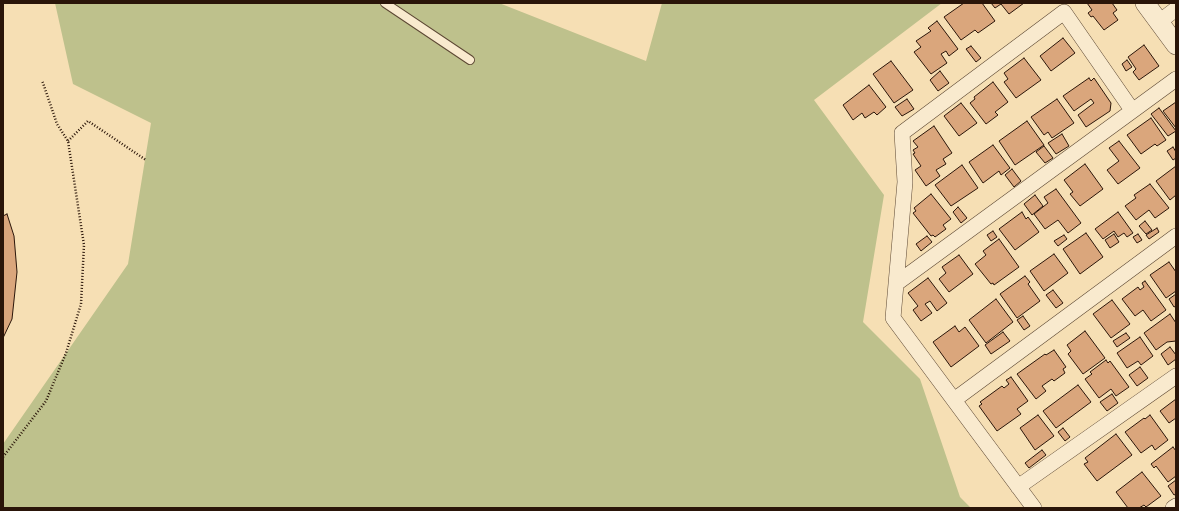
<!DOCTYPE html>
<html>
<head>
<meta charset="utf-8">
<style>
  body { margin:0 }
  #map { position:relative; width:1179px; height:511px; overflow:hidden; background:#f6dfb4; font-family:"IM FELL French Canon",serif }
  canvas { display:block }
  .frame { position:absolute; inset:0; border:4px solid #2a1509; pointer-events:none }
</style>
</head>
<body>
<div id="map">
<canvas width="1179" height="511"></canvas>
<div class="frame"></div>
</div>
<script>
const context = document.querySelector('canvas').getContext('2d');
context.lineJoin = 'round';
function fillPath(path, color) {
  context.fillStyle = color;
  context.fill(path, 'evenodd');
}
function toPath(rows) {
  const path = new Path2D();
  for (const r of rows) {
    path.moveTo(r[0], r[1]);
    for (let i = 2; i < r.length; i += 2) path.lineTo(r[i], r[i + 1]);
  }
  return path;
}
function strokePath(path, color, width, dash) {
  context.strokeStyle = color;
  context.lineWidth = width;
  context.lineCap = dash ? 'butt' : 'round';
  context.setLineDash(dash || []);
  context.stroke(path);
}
fillPath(toPath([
  [55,3,499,3,646,61,662,3,942,3,814,100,884,195,863,322,920,379,960,497,971,508,3,508,3,444,128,264,151,123,73,84]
]), '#bec18c');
const building = toPath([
  [964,3,982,3,995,21,978,33,975,30,961,40,944,17,964,3],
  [991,3,1024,3,1009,14,1001,4,995,8,991,3],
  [1087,3,1112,3,1117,10,1113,13,1118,20,1104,30,1093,16,1091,17,1088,13,1092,10,1087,3],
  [937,21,958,49,949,56,946,51,941,54,947,63,931,74,914,52,921,47,916,41,931,31,928,28,937,21],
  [1063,38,1075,53,1051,71,1040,56,1063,38],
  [1144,45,1159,66,1139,80,1133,72,1136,69,1128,57,1144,45],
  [971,46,981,58,976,62,966,49,971,46],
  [1024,58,1041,80,1016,98,1004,82,1008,79,1004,73,1024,58],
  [1127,60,1132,67,1126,71,1122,64,1127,60],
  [891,61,913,90,894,103,873,74,891,61],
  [940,71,949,83,938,91,930,80,940,71],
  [1089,78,1091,81,1094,78,1111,103,1110,111,1086,127,1078,115,1094,103,1091,99,1074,111,1063,96,1089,78],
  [993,82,1008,102,995,112,998,115,986,124,970,103,975,99,974,97,993,82],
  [869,85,886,107,877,115,874,112,865,118,862,113,853,120,843,105,869,85],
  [907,99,914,109,902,116,895,107,907,99],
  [1057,99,1074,123,1052,138,1048,132,1044,135,1031,117,1057,99],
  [1176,102,1176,128,1163,111,1176,102],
  [961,103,977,123,959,136,944,116,961,103],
  [1159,108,1176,131,1168,136,1151,114,1159,108],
  [1151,118,1166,140,1157,146,1155,144,1141,154,1127,135,1151,118],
  [1027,121,1044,145,1015,165,999,141,1027,121],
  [934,126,952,153,943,159,946,164,936,170,940,176,926,186,915,170,921,166,913,154,915,153,913,150,918,147,913,141,934,126],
  [1062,134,1069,146,1056,154,1048,143,1062,134],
  [1119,141,1140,168,1118,184,1107,170,1119,161,1109,148,1119,141],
  [993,145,1010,168,1001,175,999,171,983,183,969,162,993,145],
  [1044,146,1053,158,1045,163,1036,152,1044,146],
  [1173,147,1176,152,1176,158,1173,160,1167,151,1173,147],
  [1085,164,1103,189,1080,206,1070,194,1073,192,1064,180,1085,164],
  [962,165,978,188,951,206,935,185,962,165],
  [1176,166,1176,195,1170,200,1156,181,1176,166],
  [1012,169,1021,181,1014,187,1005,175,1012,169],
  [1150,184,1169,208,1155,218,1149,210,1136,220,1125,206,1136,198,1134,195,1150,184],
  [1056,189,1081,223,1068,233,1058,220,1045,229,1034,214,1048,203,1044,197,1056,189],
  [931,194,951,219,943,225,946,229,935,237,933,235,931,236,913,213,916,211,914,208,931,194],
  [1035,195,1043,206,1032,215,1024,204,1035,195],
  [958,207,967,218,961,223,953,212,958,207],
  [1022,212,1026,219,1028,217,1039,232,1015,250,999,229,1022,212],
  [1118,212,1133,233,1127,237,1124,233,1118,237,1114,231,1103,239,1095,229,1118,212],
  [7,214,14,236,17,272,12,319,3,338,3,216,7,214],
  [1145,221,1152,230,1146,234,1139,226,1145,221],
  [1157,228,1159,232,1149,239,1146,235,1157,228],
  [993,231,997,237,991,241,987,235,993,231],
  [1086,233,1103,257,1080,274,1063,249,1086,233],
  [1114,234,1119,242,1110,248,1105,240,1114,234],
  [1138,234,1142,240,1137,243,1133,237,1138,234],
  [1064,235,1067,239,1058,246,1054,241,1064,235],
  [927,236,932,242,921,251,916,244,927,236],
  [999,239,1019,267,994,285,993,283,991,284,975,264,986,255,983,251,999,239],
  [1054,254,1068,273,1044,291,1030,271,1054,254],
  [959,255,973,274,949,292,939,279,946,273,942,267,959,255],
  [1169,262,1176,272,1176,291,1166,298,1150,275,1169,262],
  [1025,276,1030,282,1028,284,1040,301,1017,318,1000,294,1025,276],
  [928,278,947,303,937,311,930,301,925,304,932,313,921,321,913,310,918,306,908,293,928,278],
  [1145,281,1166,310,1151,321,1143,310,1135,316,1122,299,1138,287,1140,290,1144,287,1142,283,1145,281],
  [1053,290,1063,303,1056,308,1046,295,1053,290],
  [1176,294,1176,306,1174,307,1169,299,1176,294],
  [996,299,1013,322,986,343,969,320,996,299],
  [1112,300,1130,324,1111,338,1093,314,1112,300],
  [1170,314,1176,323,1176,341,1167,342,1156,350,1144,333,1170,314],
  [1023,316,1030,326,1024,330,1017,320,1023,316],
  [955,326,959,332,965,327,979,346,951,367,933,342,955,326],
  [1085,331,1105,358,1083,374,1068,354,1071,351,1067,345,1085,331],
  [1003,332,1010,341,991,354,985,345,1003,332],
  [1126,333,1130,338,1117,347,1113,341,1126,333],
  [1140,337,1153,356,1141,365,1138,361,1127,368,1117,353,1140,337],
  [1170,347,1176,355,1176,359,1168,365,1161,354,1170,347],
  [1054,350,1066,367,1063,369,1065,373,1054,381,1052,379,1042,386,1046,391,1036,399,1017,374,1045,354,1046,355,1054,350],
  [1106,360,1108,363,1110,361,1129,387,1116,396,1111,389,1099,398,1085,379,1092,374,1090,372,1106,360],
  [1140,367,1148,378,1137,386,1129,375,1140,367],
  [1011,377,1028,401,1017,409,1021,414,997,431,979,406,982,404,980,402,1002,386,1004,388,1009,384,1006,380,1011,377],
  [1078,385,1091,402,1056,428,1043,411,1078,385],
  [1112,394,1118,403,1107,411,1100,402,1112,394],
  [1176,399,1176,418,1169,423,1160,411,1176,399],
  [1038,415,1054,436,1035,450,1020,428,1038,415],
  [1150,415,1168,440,1155,450,1152,445,1141,453,1125,432,1144,418,1145,419,1150,415],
  [1063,428,1070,437,1065,441,1058,432,1063,428],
  [1116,434,1132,455,1097,481,1084,464,1088,462,1085,458,1116,434],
  [1173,447,1176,451,1176,476,1168,482,1156,466,1154,468,1151,464,1173,447],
  [1042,450,1046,455,1029,468,1025,463,1042,450],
  [1142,472,1161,496,1146,507,1144,505,1139,508,1128,508,1116,492,1142,472],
  [1176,480,1176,494,1174,495,1168,486,1176,480]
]);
fillPath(building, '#daa67c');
strokePath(building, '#2a1509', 1);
const service = toPath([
  [385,3,470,60]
]);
const minor = toPath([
  [1159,22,1176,9],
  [897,283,1176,79],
  [954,400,1176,236],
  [1018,487,1176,376],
  [1034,508,893,318,905,182,902,133,1064,12,1132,110],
  [1173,508,1176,506]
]);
const tertiary = toPath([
  [1145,3,1176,45]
]);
strokePath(service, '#5d4834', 10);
strokePath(minor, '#5d4834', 16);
strokePath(tertiary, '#5d4834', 20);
strokePath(toPath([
  [68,141,88,121,146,160],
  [3,457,46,401,66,353,81,304,84,245,68,141,57,124,42,80]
]), '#2a1509', 2.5, [1, 2]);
strokePath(service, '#f9eace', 8);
strokePath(minor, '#f9eace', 15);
strokePath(tertiary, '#f9eace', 19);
</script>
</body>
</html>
